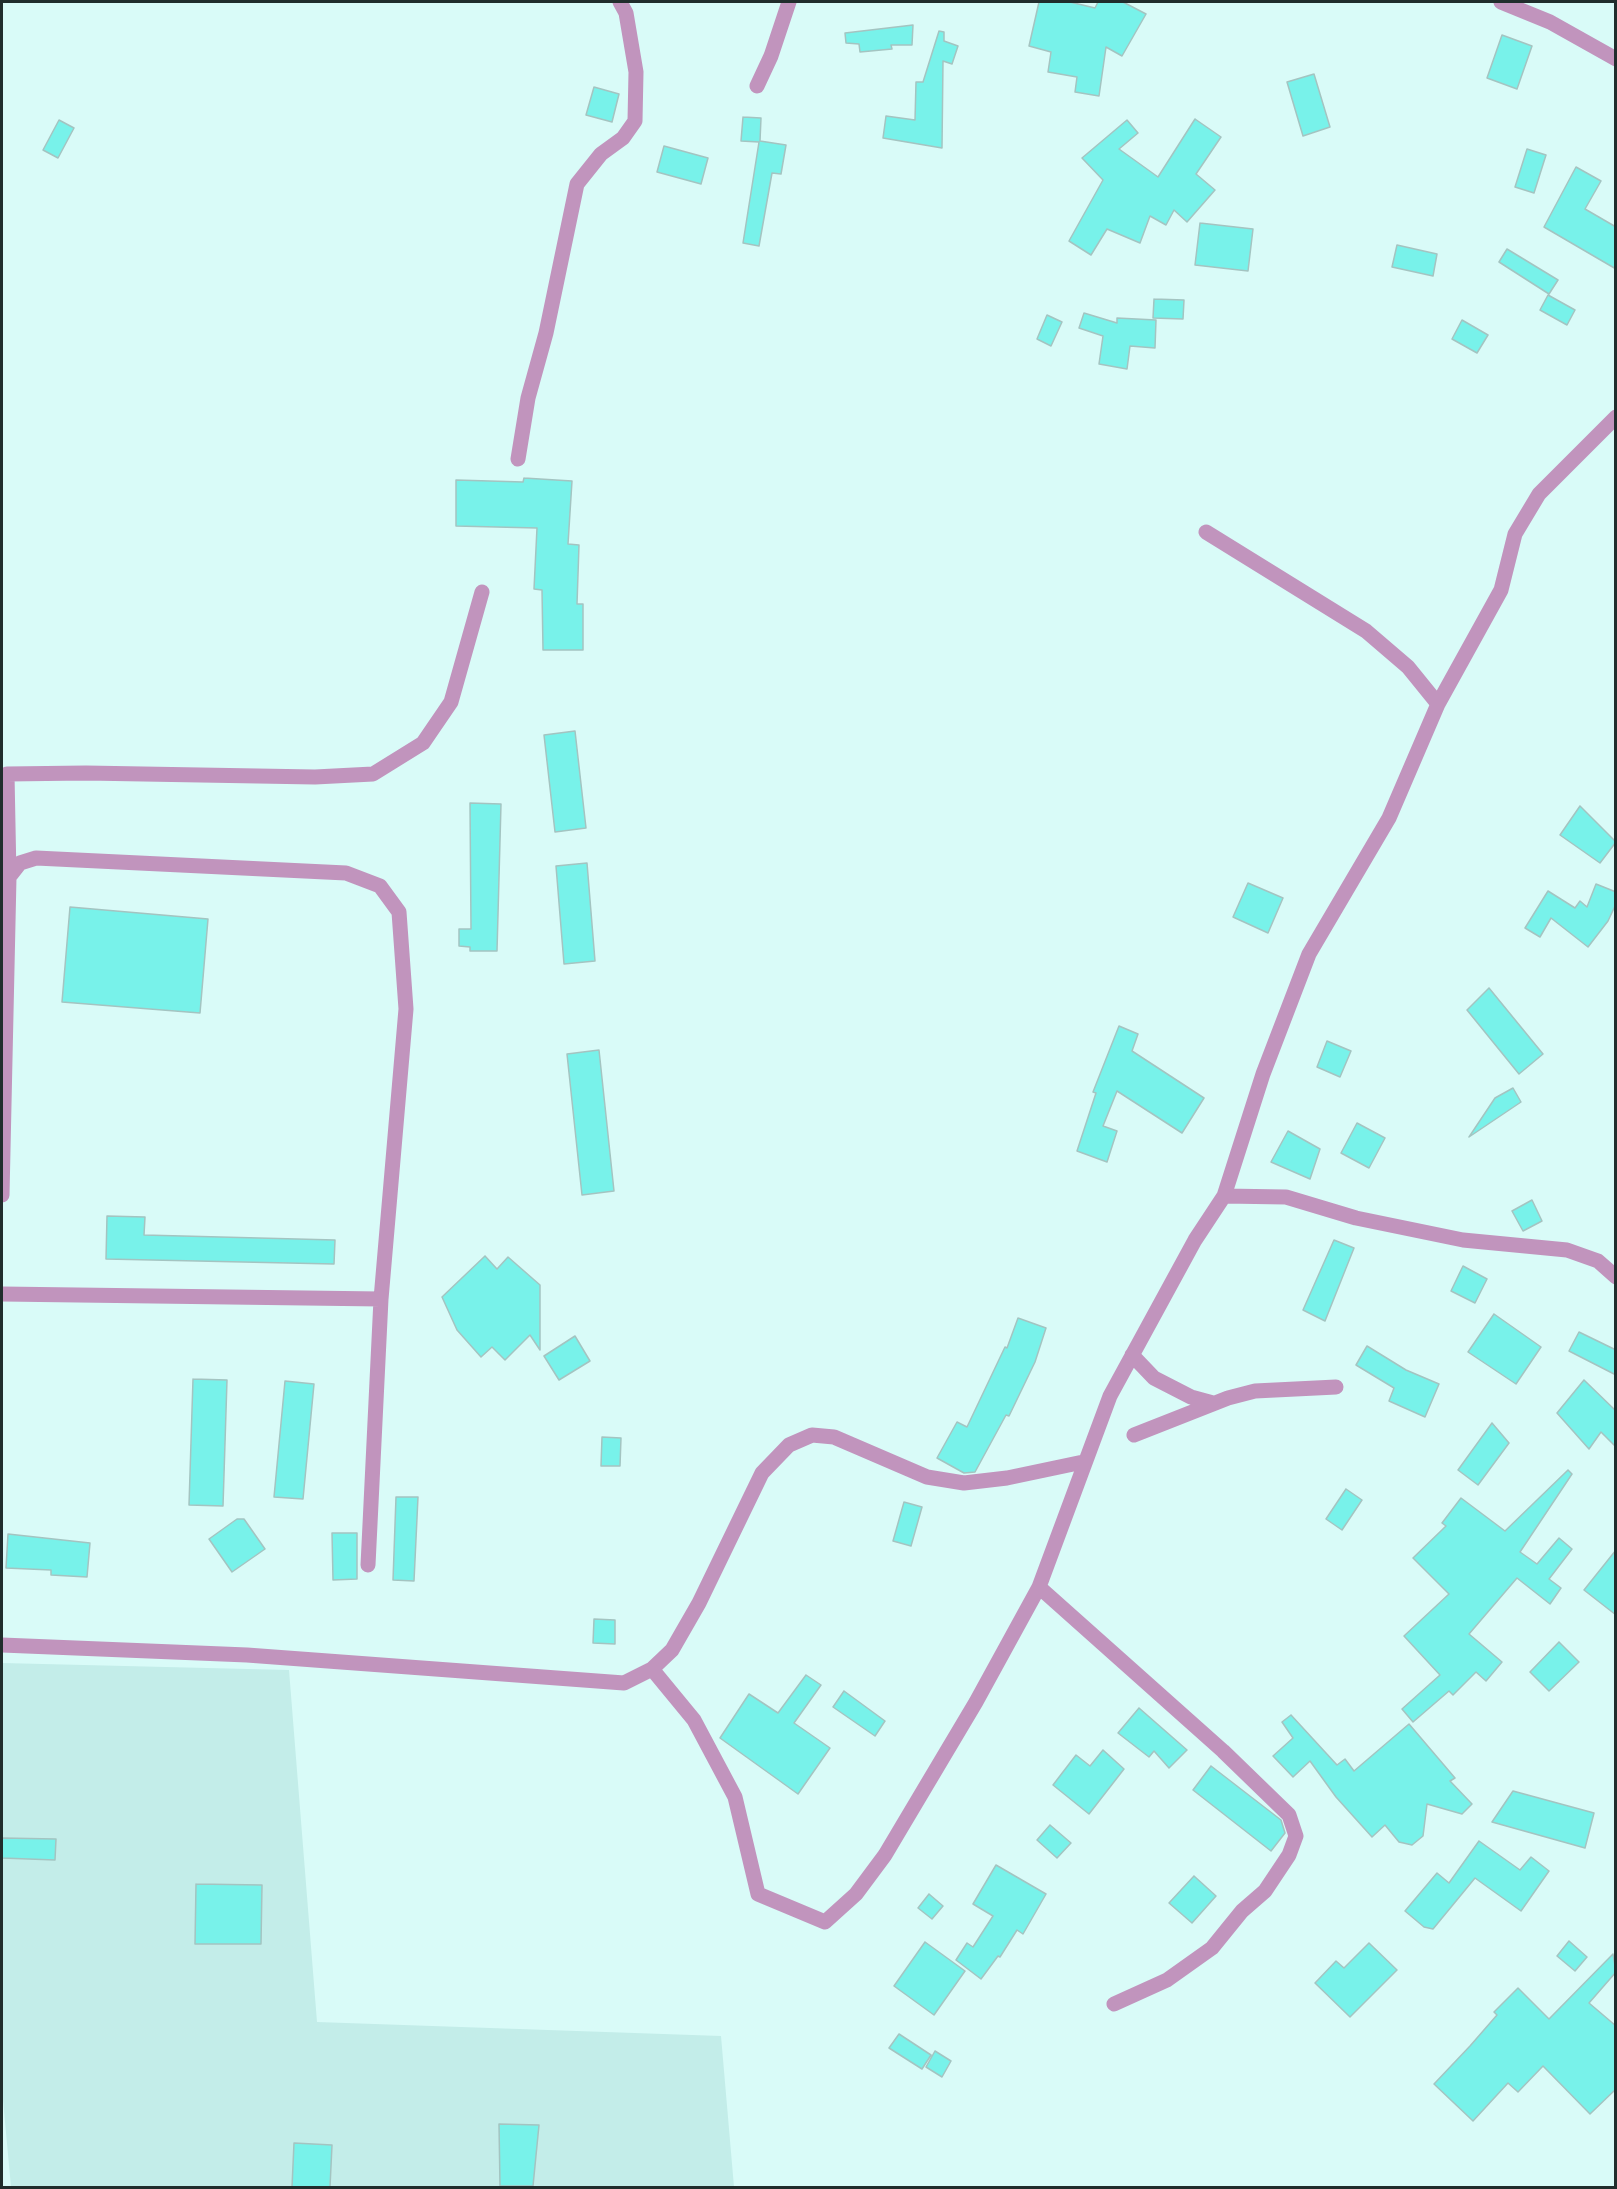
<!DOCTYPE html>
<html>
<head>
<meta charset="utf-8">
<style>
  body { margin:0 }
  #map { position:relative; width:1617px; height:2189px; overflow:hidden; background:#d9fbf8; font-family:Signika,sans-serif }
  canvas { display:block }
  .frame { position:absolute; inset:0; border:3px solid #202d2c; pointer-events:none }
</style>
</head>
<body>
<div id="map">
<canvas width="1617" height="2189"></canvas>
<div class="frame"></div>
</div>
<script>
const context = document.querySelector('canvas').getContext('2d');
context.lineJoin = 'round';
function fillPath(path, color) {
  context.fillStyle = color;
  context.fill(path, 'evenodd');
}
function toPath(rows) {
  const path = new Path2D();
  for (const r of rows) {
    path.moveTo(r[0], r[1]);
    for (let i = 2; i < r.length; i += 2) path.lineTo(r[i], r[i + 1]);
  }
  return path;
}
function strokePath(path, color, width, dash) {
  context.strokeStyle = color;
  context.lineWidth = width;
  context.lineCap = dash ? 'butt' : 'round';
  context.setLineDash(dash || []);
  context.stroke(path);
}
fillPath(toPath([
  [2,1663,289,1670,317,2022,721,2036,734,2187,11,2187,2,2089]
]), '#c3ede9');
const building = toPath([
  [1039,2,1070,2,1095,8,1098,2,1123,2,1146,14,1122,56,1106,47,1099,96,1075,92,1077,77,1048,72,1051,52,1029,46,1039,2],
  [913,25,912,45,891,45,892,49,860,52,859,44,846,43,845,33,913,25],
  [939,31,944,32,944,41,958,46,952,64,943,61,942,148,883,138,886,116,915,120,916,82,923,82,939,31],
  [1502,35,1532,46,1517,89,1487,78,1502,35],
  [1314,74,1330,127,1303,136,1287,82,1314,74],
  [594,87,619,94,612,122,586,115,594,87],
  [743,117,761,118,760,141,786,145,781,174,772,173,759,246,743,243,759,142,741,141,743,117],
  [1195,119,1221,137,1196,174,1215,190,1187,222,1174,210,1166,225,1150,216,1140,243,1107,229,1091,255,1069,241,1103,180,1082,158,1127,120,1138,133,1119,149,1158,177,1195,119],
  [59,120,74,128,58,158,43,150,59,120],
  [664,146,708,158,701,184,657,172,664,146],
  [1527,149,1546,155,1534,193,1515,187,1527,149],
  [1576,167,1601,181,1585,209,1616,227,1616,269,1544,227,1576,167],
  [1200,223,1253,229,1248,271,1195,265,1200,223],
  [1397,245,1437,254,1433,276,1392,267,1397,245],
  [1507,249,1558,280,1549,294,1499,262,1507,249],
  [1548,295,1575,310,1567,325,1540,310,1548,295],
  [1154,299,1184,300,1183,319,1153,318,1154,299],
  [1084,313,1117,323,1117,318,1156,320,1155,348,1130,346,1127,369,1099,364,1103,336,1079,328,1084,313],
  [1047,315,1062,322,1051,346,1037,339,1047,315],
  [1462,320,1488,335,1477,353,1452,339,1462,320],
  [524,478,572,481,568,544,579,545,577,604,583,604,583,650,543,650,542,590,534,589,537,528,456,526,456,480,523,482,524,478],
  [575,731,586,828,555,832,544,735,575,731],
  [470,803,501,804,497,951,470,951,470,947,459,946,459,929,471,929,470,803],
  [1580,806,1616,842,1600,863,1560,835,1580,806],
  [587,863,595,961,564,964,556,866,587,863],
  [1248,883,1283,898,1268,933,1233,917,1248,883],
  [1596,884,1616,892,1616,904,1608,921,1588,947,1551,918,1540,937,1525,928,1548,891,1575,908,1580,901,1587,907,1596,884],
  [70,907,208,919,200,1013,62,1002,70,907],
  [1489,988,1543,1054,1519,1074,1467,1010,1489,988],
  [1119,1026,1138,1034,1132,1051,1204,1098,1182,1133,1117,1091,1103,1126,1117,1131,1107,1162,1077,1151,1096,1093,1093,1092,1119,1026],
  [1327,1041,1351,1051,1340,1077,1317,1067,1327,1041],
  [599,1050,614,1191,582,1195,567,1054,599,1050],
  [1513,1088,1521,1102,1469,1137,1495,1098,1513,1088],
  [1357,1123,1385,1138,1369,1168,1341,1153,1357,1123],
  [1288,1131,1320,1149,1310,1179,1271,1162,1288,1131],
  [1532,1200,1542,1221,1523,1231,1512,1211,1532,1200],
  [107,1216,145,1217,144,1235,335,1240,334,1264,106,1259,107,1216],
  [1334,1240,1354,1248,1325,1321,1303,1310,1334,1240],
  [485,1256,497,1269,508,1257,540,1285,540,1350,530,1335,505,1360,492,1347,481,1357,457,1330,442,1297,485,1256],
  [1463,1266,1487,1279,1475,1303,1451,1291,1463,1266],
  [1494,1314,1541,1347,1516,1384,1468,1352,1494,1314],
  [1018,1318,1046,1328,1035,1362,1009,1416,1006,1415,975,1472,964,1473,937,1458,957,1422,967,1427,1005,1347,1007,1348,1018,1318],
  [1579,1332,1616,1350,1616,1375,1569,1351,1579,1332],
  [575,1336,590,1361,559,1380,544,1356,575,1336],
  [1367,1346,1406,1370,1439,1384,1425,1417,1389,1401,1394,1388,1356,1365,1367,1346],
  [193,1379,227,1380,223,1506,189,1505,193,1379],
  [1584,1380,1616,1411,1616,1447,1601,1432,1589,1449,1557,1413,1584,1380],
  [285,1381,314,1384,303,1499,274,1497,285,1381],
  [1492,1423,1509,1443,1478,1485,1458,1470,1492,1423],
  [602,1437,621,1438,620,1466,601,1466,602,1437],
  [1568,1470,1572,1474,1520,1552,1537,1564,1559,1538,1572,1549,1549,1579,1561,1588,1550,1604,1517,1578,1469,1634,1502,1662,1486,1681,1476,1672,1453,1695,1449,1691,1413,1722,1402,1709,1440,1675,1404,1636,1449,1594,1413,1558,1446,1526,1442,1523,1461,1498,1505,1531,1568,1470],
  [1346,1489,1362,1500,1342,1530,1326,1519,1346,1489],
  [396,1497,418,1497,414,1581,393,1580,396,1497],
  [904,1502,922,1507,911,1546,893,1541,904,1502],
  [237,1519,244,1519,265,1549,232,1572,209,1539,237,1519],
  [332,1533,357,1533,357,1579,333,1580,332,1533],
  [8,1534,90,1543,87,1577,51,1575,51,1570,6,1568,8,1534],
  [1616,1550,1616,1615,1584,1590,1616,1550],
  [594,1619,615,1620,615,1644,593,1643,594,1619],
  [1559,1642,1579,1662,1549,1691,1530,1672,1559,1642],
  [806,1675,821,1685,794,1723,830,1748,798,1794,720,1738,749,1694,778,1713,806,1675],
  [844,1691,885,1721,875,1736,833,1707,844,1691],
  [1139,1708,1187,1750,1169,1768,1154,1751,1149,1757,1118,1733,1139,1708],
  [1291,1715,1337,1765,1345,1759,1354,1771,1409,1724,1455,1778,1450,1781,1472,1804,1462,1814,1427,1804,1423,1836,1412,1845,1399,1842,1385,1825,1372,1837,1336,1797,1310,1761,1293,1777,1273,1756,1293,1738,1282,1722,1291,1715],
  [1103,1750,1124,1769,1089,1814,1053,1785,1076,1755,1090,1766,1103,1750],
  [1211,1766,1281,1820,1285,1833,1271,1851,1193,1790,1211,1766],
  [1513,1791,1594,1813,1585,1848,1492,1822,1513,1791],
  [1050,1825,1071,1843,1057,1858,1037,1840,1050,1825],
  [2,1838,56,1839,55,1860,2,1858,2,1838],
  [1479,1841,1520,1870,1531,1857,1549,1871,1521,1911,1475,1878,1433,1929,1424,1927,1405,1911,1437,1873,1449,1883,1479,1841],
  [996,1865,1046,1894,1023,1934,1017,1930,1000,1957,998,1956,981,1979,956,1960,967,1943,973,1947,993,1916,973,1904,996,1865],
  [1194,1876,1216,1896,1192,1923,1169,1903,1194,1876],
  [196,1884,262,1885,261,1944,195,1944,196,1884],
  [929,1894,943,1906,932,1919,918,1908,929,1894],
  [1569,1941,1587,1957,1575,1971,1557,1956,1569,1941],
  [925,1942,965,1971,934,2015,894,1986,925,1942],
  [1369,1943,1397,1970,1350,2017,1315,1983,1336,1961,1344,1968,1369,1943],
  [1613,1954,1616,1972,1589,2003,1616,2026,1616,2089,1590,2114,1543,2066,1518,2092,1508,2083,1473,2121,1434,2084,1470,2046,1497,2015,1494,2012,1518,1988,1549,2019,1613,1954],
  [899,2034,931,2055,922,2069,889,2048,899,2034],
  [935,2051,951,2061,942,2077,926,2067,935,2051],
  [499,2124,539,2125,533,2186,500,2186,499,2124],
  [294,2143,332,2145,330,2187,292,2187,294,2143]
]);
fillPath(building, '#78f2ea');
strokePath(building, '#a4c4c1', 1.5);
strokePath(toPath([
  [1501,2,1550,22,1616,59],
  [757,86,771,56,789,2],
  [518,459,528,398,546,333,577,184,601,154,623,138,635,121,636,72,626,13,620,2],
  [1438,704,1501,590,1515,534,1539,494,1616,417],
  [9,877,7,774,86,773,315,777,373,774,423,743,451,702,482,592],
  [2,1195,9,877,20,863,36,858,346,873,380,886,399,912,406,1009,381,1299],
  [1224,1196,1286,1197,1356,1218,1463,1240,1567,1250,1598,1261,1616,1277],
  [2,1294,381,1299,368,1565],
  [1132,1355,1154,1378,1191,1397,1213,1403],
  [1134,1435,1228,1398,1255,1391,1336,1387],
  [1039,1587,1223,1751,1289,1815,1296,1836,1289,1855,1265,1891,1242,1911,1212,1948,1167,1980,1114,2004],
  [2,1645,247,1655,624,1683,652,1669,672,1650,699,1603,762,1473,789,1445,812,1435,834,1437,927,1477,964,1483,1007,1478,1083,1462],
  [652,1669,694,1720,735,1797,758,1894,825,1922,856,1894,885,1855,976,1702,1039,1587,1110,1396,1195,1240,1224,1196,1263,1074,1309,954,1389,818,1438,704,1408,667,1366,631,1206,532]
]), '#c194bd', 15);
</script>
</body>
</html>
